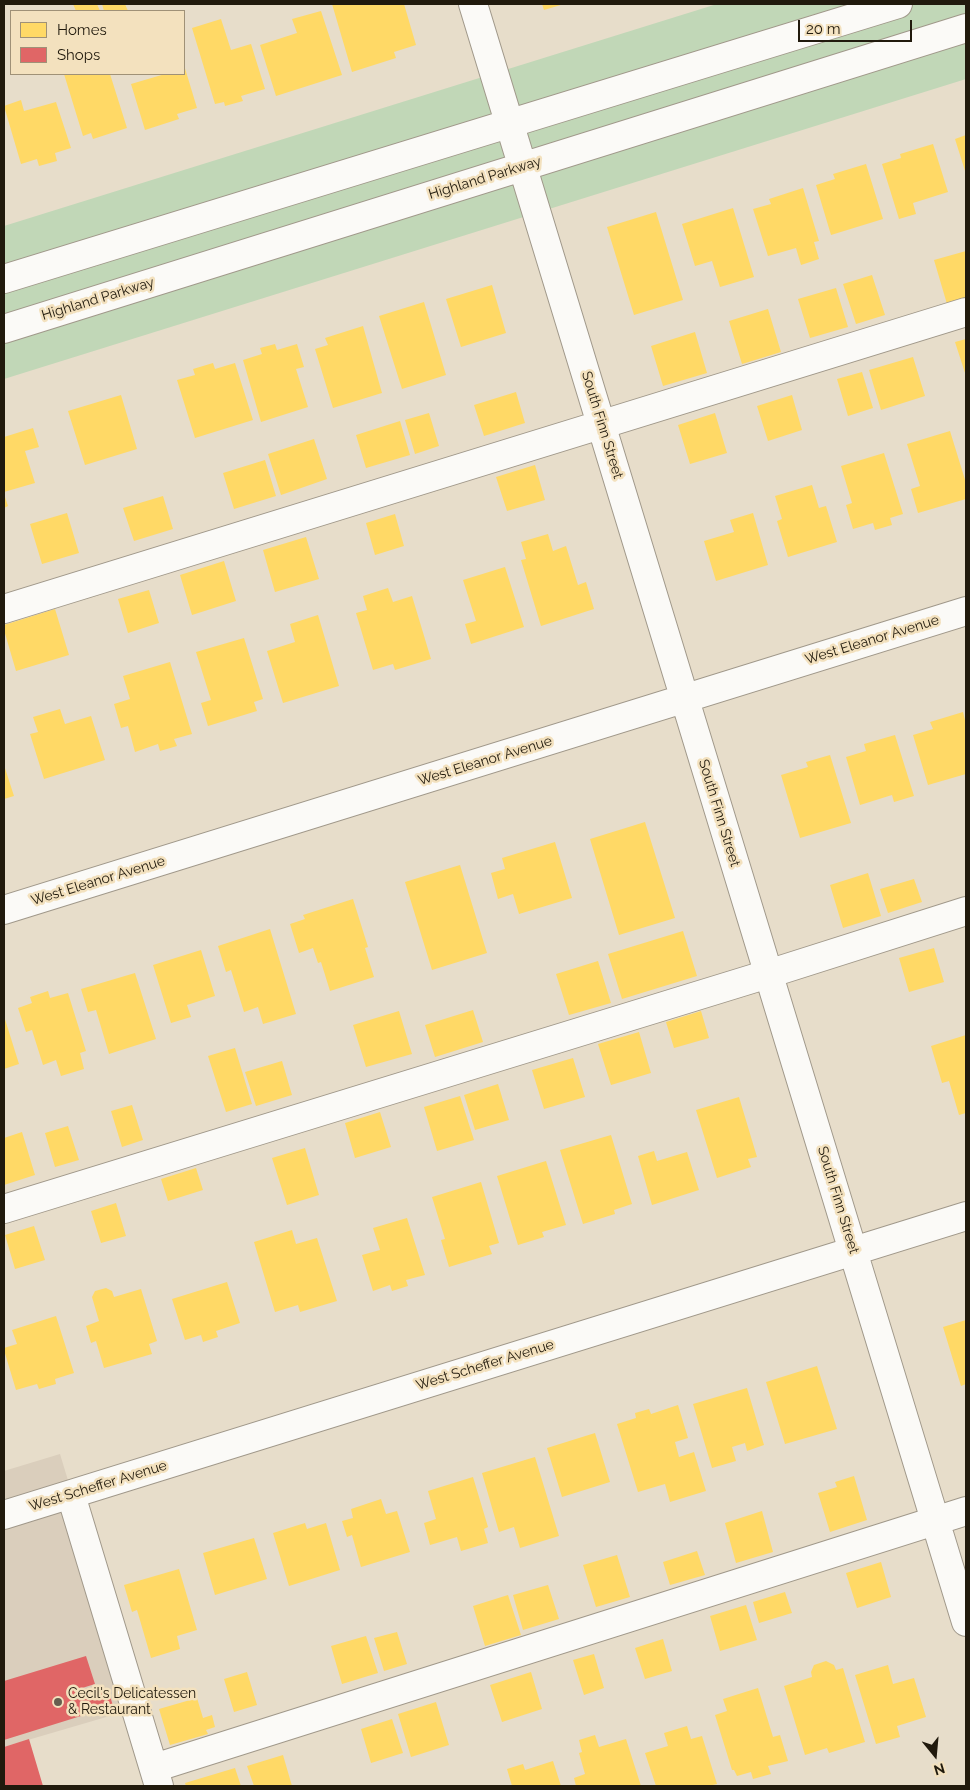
<!DOCTYPE html>
<html>
<head>
<meta charset="utf-8">
<style>
  body { margin:0 }
  #map { position:relative; width:970px; height:1790px; overflow:hidden; background:#e7ddca; font-family:Raleway,sans-serif }
  canvas { display:block }
  .frame { position:absolute; inset:0; border:5px solid #211a0d; pointer-events:none }
  .legend { position:absolute; left:10px; top:10px; width:175px; height:65px; box-sizing:border-box; background:#f3e1be; border:1px solid #9f9177; margin:0; padding:6px 9px; list-style:none; font-size:15px; color:#211a0d }
  .legend li { display:flex; align-items:center; gap:10px; height:25px }
  .legend b { width:25px; border:1px solid #9f9177 }
  .north { position:absolute; left:910px; top:1730px; width:50px; height:50px; -webkit-text-stroke:4px #f3e1be; paint-order:stroke; rotate:163deg; font-size:14px; font-weight:700; line-height:20px; text-align:center; color:#211a0d }
  .north::after { content:''; display:block; margin:auto; width:18px; height:22px; background:#211a0d; clip-path:polygon(50% 0,100% 100%,50% 72%,0 100%) }
  .scale { position:absolute; left:798px; top:20px; width:114px; height:22px; box-sizing:border-box; border:2px solid #211a0d; border-top:0; padding-left:6px; font-size:15px; line-height:18px; white-space:nowrap; color:#211a0d; -webkit-text-stroke:4px #f3e1be; paint-order:stroke }
</style>
</head>
<body>
<div id="map">
<canvas width="970" height="1790"></canvas>
<div class="frame"></div>
<ul class="legend">
<li><b style="height:14px;background:#ffd966"></b>Homes</li>
<li><b style="height:14px;background:#e06666"></b>Shops</li>
</ul>
<div class="north">N</div>
<div class="scale">20 m</div>
</div>
<script>
const context = document.querySelector('canvas').getContext('2d');
context.lineJoin = 'round';
function fillPath(path, color) {
  context.fillStyle = color;
  context.fill(path, 'evenodd');
}
function toPath(rows) {
  const path = new Path2D();
  for (const r of rows) {
    path.moveTo(r[0], r[1]);
    for (let i = 2; i < r.length; i += 2) path.lineTo(r[i], r[i + 1]);
  }
  return path;
}
function strokePath(path, color, width, dash) {
  context.strokeStyle = color;
  context.lineWidth = width;
  context.lineCap = dash ? 'butt' : 'round';
  context.setLineDash(dash || []);
  context.stroke(path);
}
function label(font, color, halo, rows, align = 'center') {
  context.font = font + ' Raleway,sans-serif';
  context.lineWidth = 5;
  context.setLineDash([]);
  context.textBaseline = 'middle';
  context.strokeStyle = halo;
  context.fillStyle = color;
  for (const [text, x, y, turn = 0] of rows) {
    context.save();
    context.translate(x, y);
    context.rotate((+turn || 0) * Math.PI / 180);
    context.textAlign = isNaN(turn) ? turn : align;
    if (halo) context.strokeText(text, 0, 0);
    context.fillText(text, 0, 0);
    context.restore();
  }
}
fillPath(toPath([
  [60,1454,137,1708,4,1747,4,1471]
]), '#dacebc');
fillPath(toPath([
  [717,4,966,4,966,79,4,379,4,226]
]), '#c1d7b7');
fillPath(toPath([
  [73,4,97,4,100,11,76,11],
  [102,4,125,4,128,11,104,11],
  [332,4,404,4,416,45,394,52,396,58,352,72],
  [542,4,564,4,544,10],
  [321,11,342,75,276,96,260,45,297,33,292,19],
  [221,19,231,50,251,44,265,89,241,96,243,101,225,106,224,102,215,104,192,28],
  [184,65,197,108,177,114,179,119,145,130,131,84,165,74,184,74],
  [64,74,110,74,127,128,93,139,91,133,83,136],
  [21,100,24,111,56,102,71,148,55,153,57,161,39,166,37,159,21,164,4,106],
  [966,135,966,174,955,139],
  [933,144,948,192,913,203,916,214,899,219,882,164,901,158,900,154],
  [866,164,883,219,831,235,816,185,835,179,833,174],
  [803,188,819,241,814,242,819,259,801,265,796,248,768,256,753,209,771,204,769,199],
  [733,208,754,277,720,287,712,261,695,266,682,224],
  [656,212,683,300,634,315,607,227],
  [966,251,966,298,947,304,934,260],
  [872,275,885,315,856,324,843,284],
  [492,285,506,333,461,347,446,299],
  [836,288,848,327,810,338,798,299],
  [424,302,446,375,402,389,379,316],
  [768,309,781,352,742,364,729,321],
  [363,326,382,393,333,408,315,349,328,345,325,338],
  [695,332,707,373,663,386,651,346],
  [966,339,966,376,955,342],
  [275,344,277,350,297,344,304,367,296,369,308,407,261,422,243,360,262,354,260,348],
  [913,357,925,396,881,410,869,370],
  [213,363,215,369,235,363,253,420,195,438,177,380,195,375,193,369],
  [862,372,873,408,848,416,837,379],
  [516,392,525,423,484,436,474,405],
  [121,395,137,449,85,465,68,411],
  [792,395,802,430,768,441,757,406],
  [429,413,439,446,415,454,405,420],
  [715,413,727,453,690,464,678,425],
  [400,421,410,455,366,468,356,435],
  [33,428,39,447,25,451,35,483,4,492,4,437],
  [950,431,966,483,966,499,918,513,911,489,920,486,907,444],
  [314,439,327,479,281,495,268,454],
  [884,453,903,514,890,518,892,525,875,530,873,523,853,529,846,505,852,503,841,466],
  [265,460,276,496,234,509,223,473],
  [535,465,545,500,507,511,496,477],
  [812,485,819,508,826,506,837,542,788,557,777,521,782,519,775,496],
  [4,494,8,506,4,508],
  [163,496,173,529,134,541,123,508],
  [67,513,79,553,42,564,30,524],
  [753,513,768,565,716,581,704,541,734,532,730,520],
  [395,514,404,546,375,555,366,523],
  [548,534,553,551,566,546,578,585,586,582,594,609,541,626,521,560,526,559,521,542],
  [306,537,319,579,275,592,263,550],
  [224,561,236,601,192,615,180,575],
  [505,567,524,627,471,644,465,624,476,621,463,580],
  [388,588,393,602,412,596,431,659,395,670,393,664,373,670,356,613,367,610,363,596],
  [149,590,159,623,128,633,118,599],
  [55,609,69,655,16,671,4,630,4,625],
  [318,615,339,686,283,703,267,651,295,642,290,624],
  [244,638,263,699,254,702,257,711,208,726,201,703,211,700,196,652],
  [170,662,192,734,174,739,177,746,160,751,158,744,135,752,128,726,121,728,114,704,130,699,123,676],
  [60,709,65,724,91,716,105,760,44,779,30,734,38,732,33,717],
  [963,712,966,724,966,774,928,785,913,735,933,729,930,722],
  [895,735,914,796,894,802,892,795,860,805,846,757,866,751,864,744],
  [830,755,851,823,800,838,781,775,808,767,806,762],
  [4,765,14,796,4,799],
  [645,822,675,918,619,935,590,839],
  [555,842,572,898,519,914,513,894,498,899,491,873,505,869,502,858],
  [460,865,487,953,432,970,405,882],
  [868,873,881,916,843,928,830,885],
  [914,879,922,902,888,913,880,889],
  [353,899,368,947,365,948,374,977,330,991,321,962,318,963,313,948,299,953,290,924,305,919,303,915],
  [270,929,296,1014,263,1024,258,1007,244,1012,231,970,226,972,218,946],
  [683,931,697,976,622,999,608,954],
  [934,948,944,982,909,992,899,958],
  [201,950,215,996,187,1005,191,1017,171,1023,153,965],
  [598,961,611,1003,569,1015,556,974],
  [135,973,156,1039,109,1054,96,1010,88,1012,81,989],
  [48,991,50,998,68,993,86,1051,80,1053,84,1069,61,1076,56,1060,43,1065,32,1030,26,1032,18,1008,32,1003,30,997],
  [473,1010,483,1042,435,1057,425,1025],
  [399,1011,412,1054,366,1067,353,1025],
  [701,1011,709,1038,674,1048,666,1022],
  [4,1016,19,1064,4,1069],
  [639,1032,651,1073,611,1085,598,1044],
  [966,1035,966,1113,959,1115,949,1081,942,1083,931,1046],
  [235,1048,252,1104,226,1112,208,1056],
  [573,1058,585,1097,544,1109,532,1070],
  [282,1061,292,1095,256,1106,245,1072],
  [498,1084,509,1120,475,1130,464,1095],
  [460,1096,474,1140,437,1151,424,1107],
  [739,1097,757,1157,748,1159,751,1167,717,1178,696,1110],
  [132,1105,143,1140,122,1147,111,1111],
  [380,1112,391,1147,355,1158,345,1123],
  [68,1126,79,1160,55,1167,45,1133],
  [22,1132,35,1175,4,1185,4,1138],
  [611,1135,632,1204,614,1210,615,1214,583,1224,560,1150],
  [305,1148,319,1195,287,1205,272,1158],
  [654,1151,657,1161,687,1152,699,1190,652,1205,638,1156],
  [546,1161,566,1225,542,1232,544,1237,518,1245,497,1176],
  [196,1168,203,1190,168,1201,161,1179],
  [481,1182,499,1243,489,1246,492,1254,449,1267,441,1240,445,1239,432,1197],
  [116,1203,126,1236,101,1243,91,1211],
  [407,1218,425,1275,406,1280,408,1286,392,1291,390,1285,373,1291,362,1255,380,1250,373,1228],
  [34,1226,45,1260,15,1269,5,1235],
  [292,1230,296,1244,317,1238,337,1301,300,1312,298,1305,275,1312,254,1242],
  [227,1282,240,1323,216,1331,218,1337,203,1342,201,1335,185,1340,172,1299],
  [106,1288,112,1291,114,1297,141,1289,157,1341,149,1344,152,1354,104,1368,96,1341,91,1343,86,1326,99,1321,92,1297,95,1291],
  [56,1316,74,1373,55,1379,56,1384,39,1389,37,1384,16,1390,4,1350,4,1348,17,1344,12,1330],
  [966,1320,966,1384,961,1386,943,1327],
  [817,1366,837,1429,785,1444,766,1382],
  [747,1388,764,1445,747,1451,745,1443,732,1447,736,1461,712,1468,693,1404],
  [678,1405,688,1438,675,1442,679,1457,694,1452,706,1491,670,1502,665,1484,638,1492,617,1424,636,1418,635,1413,649,1409,651,1414],
  [595,1433,610,1482,562,1497,547,1448],
  [535,1457,559,1536,520,1548,514,1527,499,1532,482,1473],
  [854,1476,867,1520,830,1532,818,1493,837,1487,835,1482],
  [473,1477,488,1527,484,1529,488,1543,461,1551,457,1537,430,1545,424,1523,436,1519,428,1491],
  [381,1499,386,1514,397,1511,410,1552,361,1567,352,1535,347,1537,342,1521,353,1518,351,1509],
  [762,1511,773,1552,736,1563,725,1523],
  [305,1523,307,1529,326,1523,340,1570,289,1586,273,1533],
  [254,1538,267,1579,215,1595,203,1553],
  [697,1551,705,1575,670,1585,663,1562],
  [617,1555,630,1597,596,1607,583,1565],
  [881,1562,891,1597,857,1608,846,1573],
  [179,1569,197,1630,177,1636,180,1649,151,1658,137,1610,132,1612,124,1585],
  [548,1585,559,1619,523,1630,513,1595],
  [785,1592,792,1613,759,1623,753,1602],
  [508,1595,521,1635,485,1646,473,1606],
  [746,1605,757,1640,720,1651,710,1616],
  [397,1632,407,1664,384,1671,374,1638],
  [366,1636,378,1673,342,1684,331,1646],
  [663,1639,672,1671,645,1679,635,1648],
  [594,1654,604,1688,584,1695,573,1660],
  [826,1661,834,1665,836,1670,843,1668,865,1742,829,1753,827,1748,805,1755,784,1686,812,1677,811,1672,814,1665],
  [888,1665,893,1684,914,1678,926,1717,897,1726,900,1737,876,1744,855,1675],
  [247,1672,257,1705,234,1712,224,1679],
  [531,1672,542,1709,502,1722,490,1685],
  [758,1688,773,1737,780,1735,788,1761,768,1766,771,1774,753,1779,751,1772,737,1776,734,1770,732,1770,715,1715,727,1711,723,1699],
  [197,1698,203,1718,212,1715,215,1727,206,1730,208,1734,170,1745,159,1709],
  [436,1702,449,1745,411,1757,398,1714],
  [392,1719,403,1753,371,1763,361,1729],
  [687,1726,691,1739,702,1736,717,1784,708,1786,656,1786,645,1753,668,1746,664,1733],
  [595,1735,599,1747,626,1739,641,1786,576,1786,574,1778,585,1774,579,1753,582,1752,579,1740],
  [283,1755,292,1786,254,1786,247,1766],
  [553,1761,561,1786,512,1786,507,1769,523,1764,525,1770],
  [235,1768,241,1786,186,1786,185,1783]
]), '#ffd966');
fillPath(toPath([
  [86,1656,95,1684,79,1689,81,1697,108,1689,113,1706,4,1740,4,1681],
  [29,1739,43,1786,4,1786,4,1747]
]), '#e06666');
const minor = toPath([
  [473,4,966,1622],
  [4,279,898,4],
  [4,329,966,28],
  [4,609,966,312],
  [4,910,966,611],
  [4,1209,768,974,966,911],
  [71,1495,159,1786],
  [4,1515,966,1216],
  [154,1768,966,1511]
]);
strokePath(minor, '#a0988a', 30);
strokePath(minor, '#fbfaf7', 28);
for (const [x, y, r, color] of [
  [58,1702,5,"#665e4f"]
]) {
  const dot = new Path2D();
  dot.arc(x, y, r, 0, 2 * Math.PI);
  context.fillStyle = color;
  context.fill(dot);
  strokePath(dot, '#f3e1be', 2);
}
label('14px', '#211a0d', '#f3e1be', [
  ["Highland Parkway",485,178,-17],
  ["Highland Parkway",98,299,-17],
  ["South Finn Street",602,425,73],
  ["West Eleanor Avenue",872,640,-17],
  ["West Eleanor Avenue",485,761,-17],
  ["South Finn Street",719,813,73],
  ["West Eleanor Avenue",98,881,-17],
  ["South Finn Street",838,1200,73],
  ["West Scheffer Avenue",485,1365,-17],
  ["West Scheffer Avenue",98,1486,-17]
]);
label('14px', '#211a0d', '#f3e1be', [
  ["Cecil's Delicatessen",68,1694],
  ["& Restaurant",68,1710]
], 'left');
</script>
</body>
</html>
